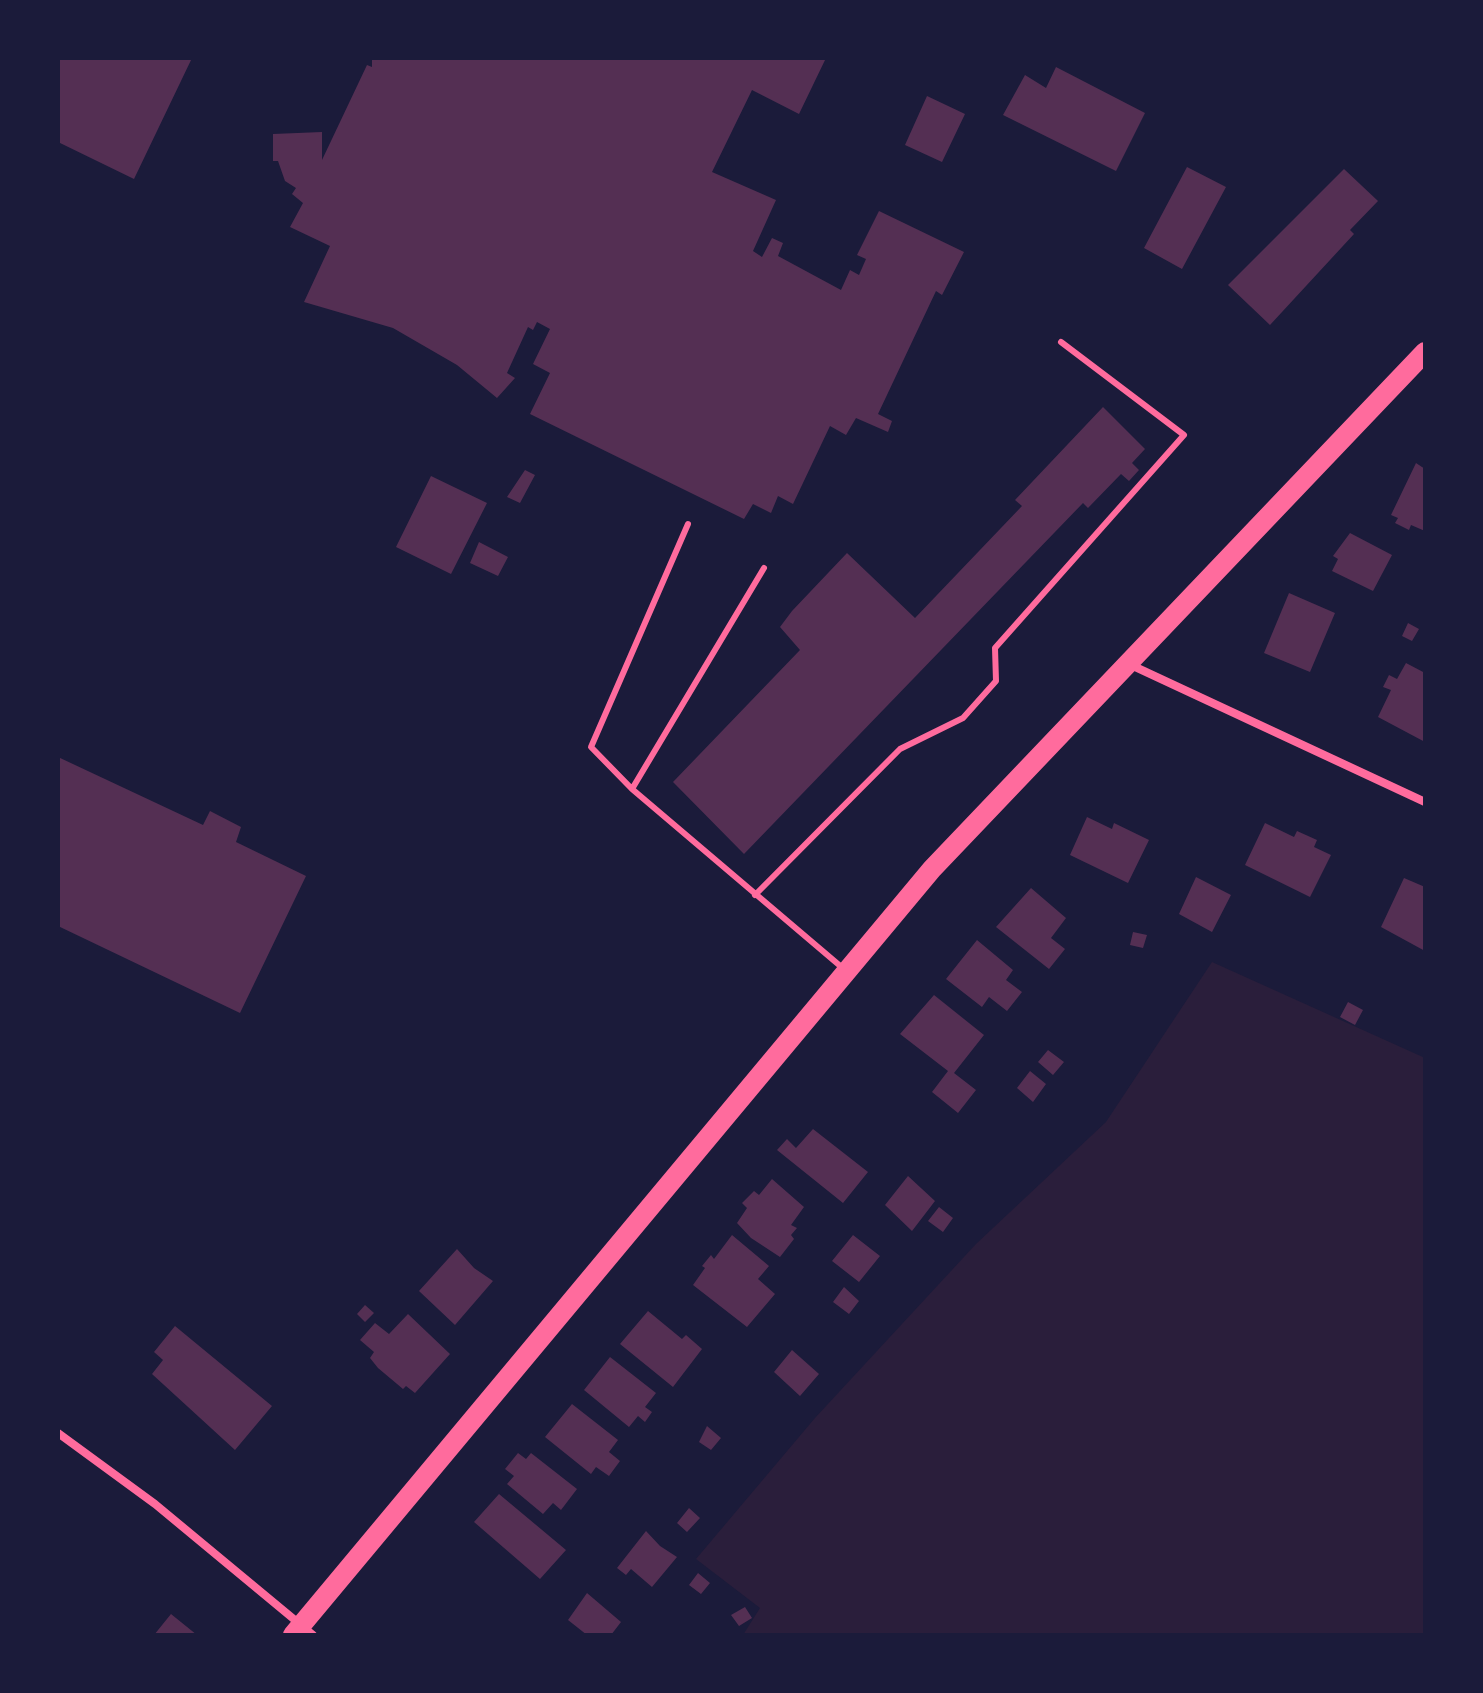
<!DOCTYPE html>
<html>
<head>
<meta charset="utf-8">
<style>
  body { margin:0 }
  #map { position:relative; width:1483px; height:1693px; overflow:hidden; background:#1b1b3a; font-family:Quicksand,sans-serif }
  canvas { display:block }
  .frame { position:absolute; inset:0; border:60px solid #1b1b3a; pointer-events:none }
</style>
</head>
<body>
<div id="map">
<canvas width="1483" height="1693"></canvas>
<div class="frame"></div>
</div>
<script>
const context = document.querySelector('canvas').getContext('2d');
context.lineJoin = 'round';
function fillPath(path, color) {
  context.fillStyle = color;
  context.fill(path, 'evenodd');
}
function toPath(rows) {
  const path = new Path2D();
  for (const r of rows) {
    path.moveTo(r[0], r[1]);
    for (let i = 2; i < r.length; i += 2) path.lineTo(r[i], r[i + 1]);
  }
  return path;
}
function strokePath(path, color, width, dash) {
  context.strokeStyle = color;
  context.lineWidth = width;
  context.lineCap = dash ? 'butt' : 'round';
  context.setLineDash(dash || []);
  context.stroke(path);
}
fillPath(toPath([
  [1212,962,1425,1058,1425,1635,743,1635,760,1608,696,1559,815,1418,976,1244,1106,1122]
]), '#2a1e3b');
fillPath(toPath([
  [58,58,192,58,134,179,58,142],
  [372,58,826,58,799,114,752,90,712,172,776,200,753,251,762,257,772,238,783,243,778,256,841,290,850,270,859,275,866,259,857,255,879,211,964,252,942,295,936,291,878,414,892,421,888,432,856,418,846,435,830,426,793,504,778,496,771,513,753,504,744,519,530,414,550,373,533,364,550,329,537,322,533,330,528,327,507,373,515,378,497,398,457,365,393,328,304,302,330,246,290,227,303,203,292,194,296,188,285,181,278,161,273,161,273,134,322,132,322,160,367,65,372,67],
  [1056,67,1145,113,1116,171,1003,115,1025,75,1046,88],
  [927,96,965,114,942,162,905,145],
  [1187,167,1226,187,1182,269,1144,248],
  [1344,169,1378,201,1350,230,1354,234,1270,325,1228,285],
  [1103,407,1145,449,1132,463,1139,470,1129,481,1121,474,1088,508,1083,503,744,854,673,782,800,650,780,627,792,611,847,553,915,618,1022,506,1015,500],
  [1416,463,1425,469,1425,531,1411,525,1409,530,1395,523,1398,518,1391,515],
  [525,470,535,475,520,503,507,497],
  [431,476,487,503,451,574,396,547],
  [1350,533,1392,555,1373,591,1332,571,1338,559,1333,556],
  [479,542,508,557,498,576,470,563],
  [1289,593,1335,613,1310,672,1264,653],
  [1408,623,1419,629,1412,641,1402,636],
  [1406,663,1425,673,1425,742,1378,717,1391,690,1383,687,1389,675,1397,679],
  [58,757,203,825,210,811,241,827,236,842,306,876,240,1013,58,926],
  [1087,817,1112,829,1114,823,1149,840,1128,883,1070,855],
  [1265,823,1294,837,1297,831,1317,840,1314,847,1331,855,1310,897,1245,865],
  [1196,877,1231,895,1212,932,1179,914],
  [1404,878,1425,887,1425,951,1381,927],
  [1031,888,1066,918,1051,938,1065,949,1049,969,996,927],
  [1133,932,1147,935,1143,948,1130,945],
  [977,940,1013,970,1006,980,1022,992,1007,1011,989,997,982,1007,946,979],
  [934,995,984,1035,954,1073,976,1090,958,1113,932,1092,948,1071,900,1034],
  [1348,1002,1363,1010,1355,1025,1340,1017],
  [1048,1050,1064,1062,1053,1075,1038,1062],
  [1030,1071,1046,1084,1033,1102,1017,1088],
  [813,1129,868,1172,843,1203,777,1150,787,1139,796,1148],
  [908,1176,935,1201,912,1231,885,1205],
  [772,1179,804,1207,791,1225,797,1228,791,1235,794,1239,780,1257,751,1238,737,1223,747,1208,742,1203,754,1191,759,1195],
  [939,1207,953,1218,943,1232,928,1221],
  [732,1235,769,1266,758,1279,775,1294,747,1327,693,1285,705,1268,702,1266,711,1255,714,1259],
  [853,1235,880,1256,859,1282,832,1261],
  [457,1249,474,1268,493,1281,455,1325,419,1291],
  [844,1287,859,1301,849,1314,833,1302],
  [365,1305,374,1313,365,1322,357,1314],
  [648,1311,682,1339,686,1335,702,1349,673,1387,620,1344],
  [408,1314,450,1354,415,1393,406,1386,403,1389,378,1368,370,1358,374,1352,360,1340,375,1323,389,1334],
  [175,1326,272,1406,235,1450,152,1374,163,1360,154,1352],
  [792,1350,819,1374,800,1396,774,1372],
  [610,1357,656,1393,645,1407,652,1412,645,1422,638,1416,629,1427,584,1390],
  [572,1404,618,1440,609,1452,620,1461,609,1476,596,1467,591,1474,545,1437],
  [707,1426,721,1438,711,1450,699,1442],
  [518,1453,526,1459,531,1453,577,1489,561,1510,553,1503,543,1514,507,1484,514,1476,505,1469],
  [499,1494,566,1550,540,1579,474,1522],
  [689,1508,700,1518,687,1532,677,1523],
  [646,1531,660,1546,677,1557,652,1587,631,1569,626,1575,617,1568],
  [698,1573,710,1583,701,1594,689,1585],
  [587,1593,621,1622,611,1635,587,1635,568,1620],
  [745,1607,752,1618,739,1626,731,1615],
  [171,1614,197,1635,154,1635]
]), '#542f53');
strokePath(toPath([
  [764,568,632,789,845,970],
  [632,789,591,747,688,524],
  [755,895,900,749,963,718,996,681,995,648,1184,435,1061,342]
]), '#ff6b9d', 6);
strokePath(toPath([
  [1131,665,1425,802],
  [58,1433,155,1504,313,1635]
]), '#ff6b9d', 8);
strokePath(toPath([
  [293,1635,932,869,1425,352]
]), '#ff6b9d', 20);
</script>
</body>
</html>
